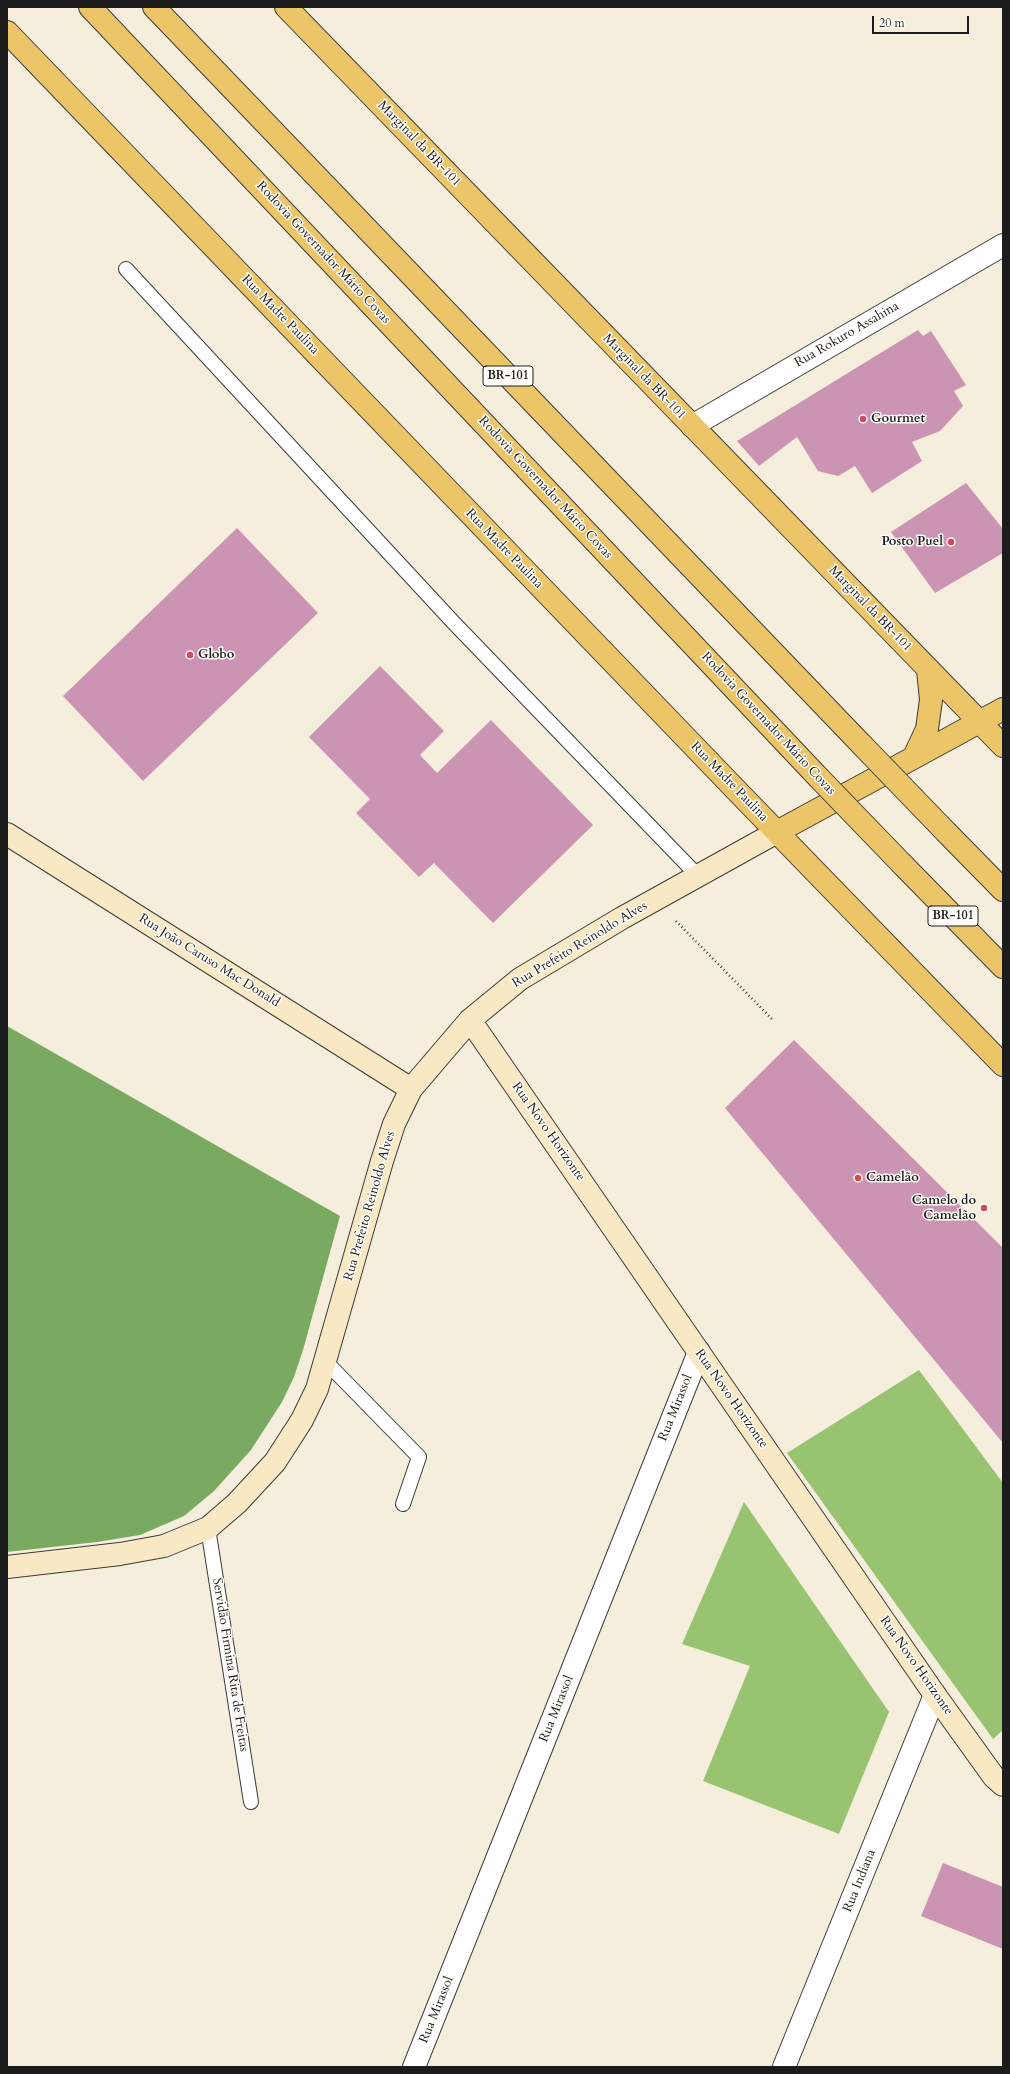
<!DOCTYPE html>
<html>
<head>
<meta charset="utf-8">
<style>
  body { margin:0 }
  #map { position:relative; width:1010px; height:2074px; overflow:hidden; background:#f5eedc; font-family:Cardo,serif }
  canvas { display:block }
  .frame { position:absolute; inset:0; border:8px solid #1c1c1c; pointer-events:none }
  .scale { position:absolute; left:872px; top:16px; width:97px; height:18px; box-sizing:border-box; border:2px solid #1c1c1c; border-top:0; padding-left:5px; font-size:12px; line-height:14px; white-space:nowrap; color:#1c1c1c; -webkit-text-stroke:3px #fdfcf7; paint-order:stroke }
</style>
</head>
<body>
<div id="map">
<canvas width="1010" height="2074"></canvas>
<div class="frame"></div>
<div class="scale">20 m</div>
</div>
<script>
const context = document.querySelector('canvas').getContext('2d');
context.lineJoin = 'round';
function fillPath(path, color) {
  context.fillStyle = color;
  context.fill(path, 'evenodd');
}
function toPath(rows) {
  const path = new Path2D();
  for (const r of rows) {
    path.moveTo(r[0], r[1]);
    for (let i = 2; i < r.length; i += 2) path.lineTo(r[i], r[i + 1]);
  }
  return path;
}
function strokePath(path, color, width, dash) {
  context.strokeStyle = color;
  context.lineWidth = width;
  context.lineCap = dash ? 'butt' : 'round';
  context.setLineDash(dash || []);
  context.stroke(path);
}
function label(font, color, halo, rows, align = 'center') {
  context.font = font + ' Cardo,serif';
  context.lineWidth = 3;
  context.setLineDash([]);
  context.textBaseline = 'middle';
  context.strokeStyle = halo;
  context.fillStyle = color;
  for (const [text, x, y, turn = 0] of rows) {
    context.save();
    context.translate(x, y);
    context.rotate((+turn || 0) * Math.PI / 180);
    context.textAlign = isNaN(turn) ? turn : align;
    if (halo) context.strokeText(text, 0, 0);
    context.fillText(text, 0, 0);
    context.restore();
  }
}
fillPath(toPath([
  [919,1370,1003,1483,1003,1730,993,1739,787,1453],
  [744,1502,889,1712,839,1834,703,1781,750,1666,682,1644]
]), '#98c370');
fillPath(toPath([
  [7,1026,340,1216,303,1350,294,1377,282,1402,251,1450,214,1491,184,1516,140,1535,97,1542,7,1552]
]), '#7aa962');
fillPath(toPath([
  [918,330,923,336,931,331,966,385,954,391,963,406,940,431,912,442,922,461,872,493,855,466,838,476,818,471,797,437,759,466,737,441],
  [966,483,1003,529,1003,553,935,593,891,532],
  [237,528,318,613,143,781,63,696],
  [380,666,444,731,420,755,437,773,491,720,593,825,493,923,434,863,419,877,356,813,370,799,309,737],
  [794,1040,1003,1248,1003,1443,725,1108],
  [943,1863,1003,1887,1003,1949,921,1916]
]), '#cb94b2');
const service = toPath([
  [126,269,453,622,698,876],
  [326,1362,419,1457,403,1504],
  [208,1528,251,1802]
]);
const minor = toPath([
  [692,426,1003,245],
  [414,2067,699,1352],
  [784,2067,935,1695]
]);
const secondary = toPath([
  [7,834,411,1089],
  [470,1020,935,1695,994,1777,1003,1785],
  [7,1567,120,1554,164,1546,208,1528,237,1503,275,1462,302,1420,317,1389,382,1161,394,1124,411,1089,470,1020,520,979,622,918,777,832]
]);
const primary = toPath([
  [286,7,1003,746],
  [7,32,738,792,1003,1065],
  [914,757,927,729,931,700,928,670],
  [777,832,1003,709]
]);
const motorway = toPath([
  [90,7,818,777],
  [154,7,862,745],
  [947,833,1003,890],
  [902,864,1003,967]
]);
strokePath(service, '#3d3c39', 16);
strokePath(minor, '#3d3c39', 24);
strokePath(secondary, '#3d3c39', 24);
strokePath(primary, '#3d3c39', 24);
strokePath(motorway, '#3d3c39', 24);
strokePath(toPath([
  [676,921,772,1019]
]), '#3d3c39', 2.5, [1, 3]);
strokePath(service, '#fff', 14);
strokePath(minor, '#fff', 22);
strokePath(secondary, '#f8e8c3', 22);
strokePath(primary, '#edc569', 22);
strokePath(motorway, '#edc569', 22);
const motorwayBridge = toPath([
  [862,745,947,833],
  [818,777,902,864]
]);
strokePath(motorwayBridge, '#3d3c39', 24, []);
strokePath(motorwayBridge, '#edc569', 22);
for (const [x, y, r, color] of [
  [863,419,4,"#d1495b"],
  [951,542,4,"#d1495b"],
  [190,655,4,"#d1495b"],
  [858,1178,4,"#d1495b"],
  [984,1208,4,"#d1495b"]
]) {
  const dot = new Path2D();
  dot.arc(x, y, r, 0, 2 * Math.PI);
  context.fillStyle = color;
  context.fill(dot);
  strokePath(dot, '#fdfcf7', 1.5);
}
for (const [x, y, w] of [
  [508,376,50],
  [953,916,50]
]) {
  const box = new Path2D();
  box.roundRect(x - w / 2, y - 10, w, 20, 3);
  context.fillStyle = '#fdfcf7';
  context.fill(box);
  strokePath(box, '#1c1c1c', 1);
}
label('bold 12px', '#1c1c1c', null, [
  ["BR-101",508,376],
  ["BR-101",953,916]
]);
label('13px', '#1c1c1c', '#fdfcf7', [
  ["Marginal da BR-101",419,144,46],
  ["Rodovia Governador Mário Covas",323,253,47],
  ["Rua Madre Paulina",280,315,46],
  ["Rua Rokuro Assahina",847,335,-30],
  ["Marginal da BR-101",644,377,46],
  ["Rodovia Governador Mário Covas",545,488,47],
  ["Rua Madre Paulina",504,549,46],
  ["Marginal da BR-101",870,609,46],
  ["Rodovia Governador Mário Covas",768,724,47],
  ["Rua Madre Paulina",729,782,46],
  ["Rua Prefeito Reinoldo Alves",580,945,-31],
  ["Rua João Caruso Mac Donald",209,961,32],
  ["Rua Novo Horizonte",548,1132,55],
  ["Rua Prefeito Reinoldo Alves",370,1206,-74],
  ["Rua Novo Horizonte",731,1399,55],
  ["Rua Mirassol",676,1408,-68],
  ["Servidão Firmina Rita de Freitas",230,1665,81],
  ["Rua Novo Horizonte",916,1666,55],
  ["Rua Mirassol",557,1709,-68],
  ["Rua Indiana",860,1881,-68],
  ["Rua Mirassol",437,2010,-68]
]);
label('bold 13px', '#1c1c1c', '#fdfcf7', [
  ["Gourmet",871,419],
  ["Posto Puel",943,542,"right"],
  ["Globo",198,655],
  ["Camelão",866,1178],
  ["Camelo do",976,1201,"right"],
  ["Camelão",976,1216,"right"]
], 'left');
</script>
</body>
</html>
